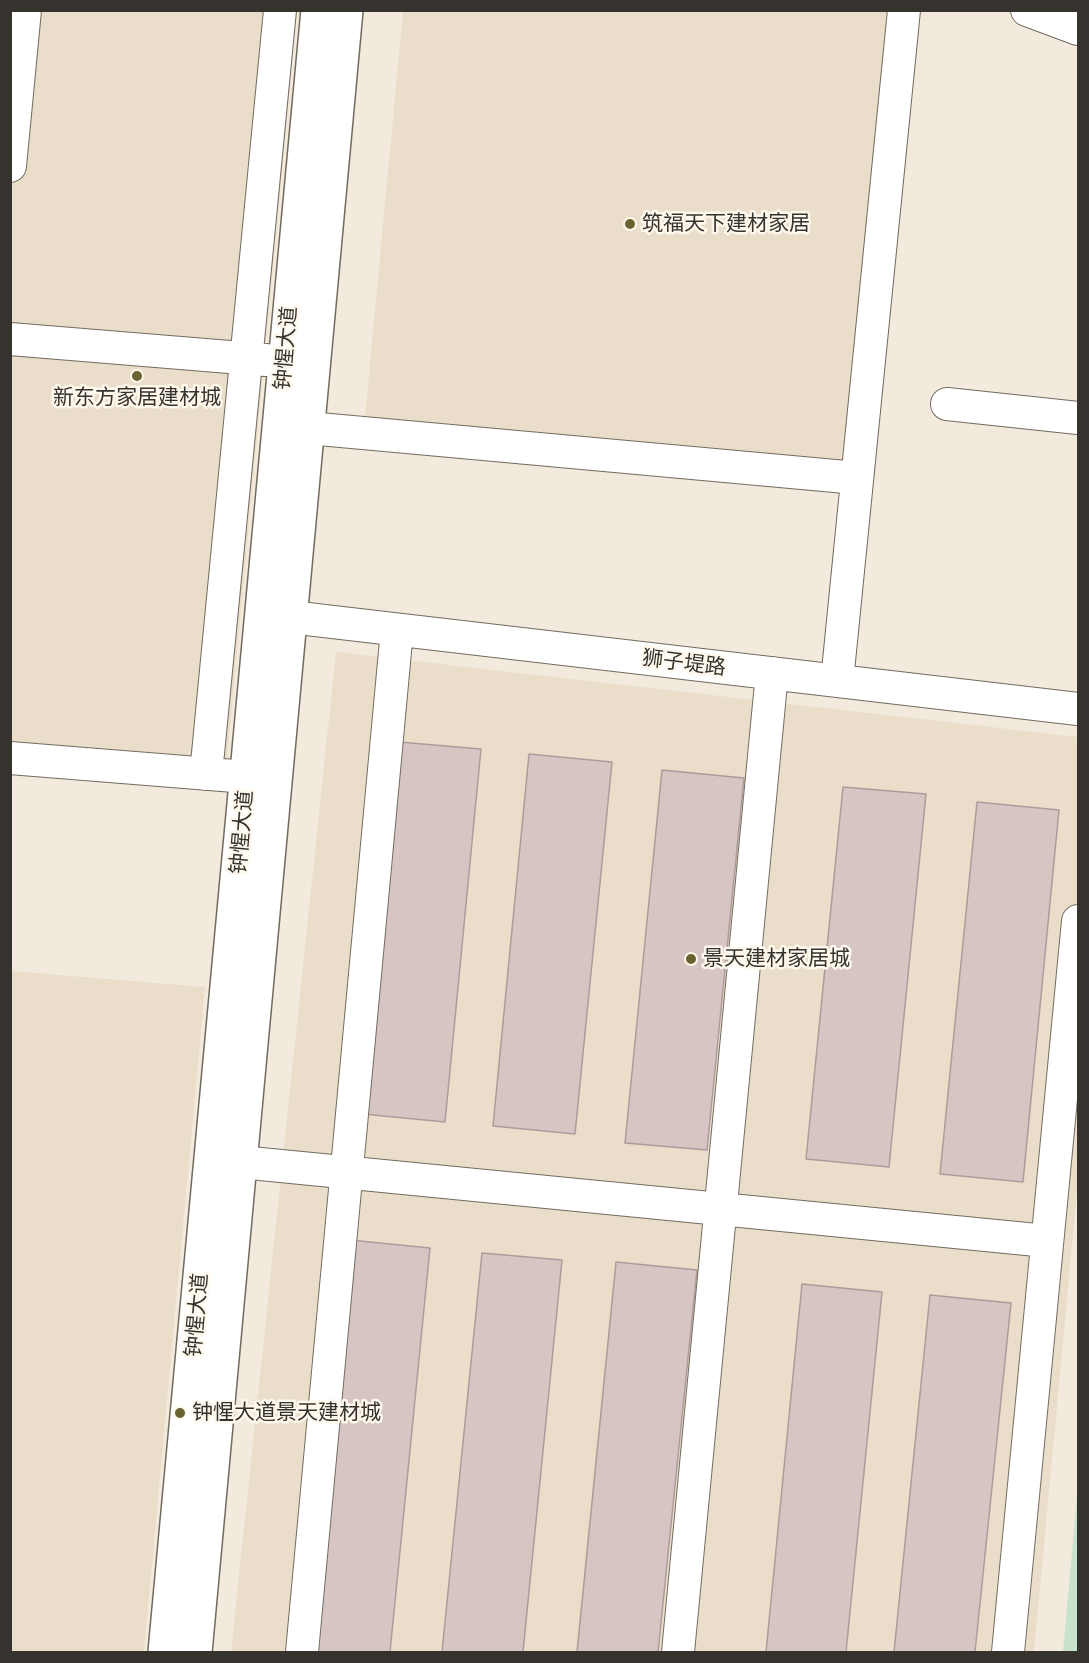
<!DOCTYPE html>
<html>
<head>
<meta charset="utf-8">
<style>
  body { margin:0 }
  #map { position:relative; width:1089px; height:1663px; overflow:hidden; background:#f2eadc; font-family:"Public Sans",sans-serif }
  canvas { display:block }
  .frame { position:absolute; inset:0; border:12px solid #36332e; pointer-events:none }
</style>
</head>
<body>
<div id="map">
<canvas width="1089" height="1663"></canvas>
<div class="frame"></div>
</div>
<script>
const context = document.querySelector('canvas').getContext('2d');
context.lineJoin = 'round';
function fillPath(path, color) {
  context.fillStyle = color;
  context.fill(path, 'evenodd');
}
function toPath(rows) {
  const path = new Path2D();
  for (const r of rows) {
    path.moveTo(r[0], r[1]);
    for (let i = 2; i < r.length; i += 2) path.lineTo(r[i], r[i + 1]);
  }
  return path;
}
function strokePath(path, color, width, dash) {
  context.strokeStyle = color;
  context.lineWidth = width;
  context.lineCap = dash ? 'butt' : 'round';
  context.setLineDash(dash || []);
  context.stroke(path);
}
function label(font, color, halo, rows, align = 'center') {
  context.font = font + ' "Public Sans","Noto Sans SC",sans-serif';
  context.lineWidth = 5;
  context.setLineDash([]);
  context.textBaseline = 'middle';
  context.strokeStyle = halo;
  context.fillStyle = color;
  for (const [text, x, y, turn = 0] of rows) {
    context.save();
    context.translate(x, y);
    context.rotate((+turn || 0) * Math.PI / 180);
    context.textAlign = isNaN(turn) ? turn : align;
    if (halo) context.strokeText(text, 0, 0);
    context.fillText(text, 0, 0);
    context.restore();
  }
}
fillPath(toPath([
  [10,11,297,11,227,759,11,741],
  [403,11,897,11,853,483,363,438],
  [336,652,1078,737,1078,1181,1034,1652,231,1652],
  [10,971,205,987,144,1652,11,1652]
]), '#eadeca');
fillPath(toPath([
  [1078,1485,1078,1652,1063,1652]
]), '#c7e3ce');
const building = toPath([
  [399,742,481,749,445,1122,363,1114,399,742],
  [529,754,612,762,575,1134,493,1126,529,754],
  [662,770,744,778,707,1150,625,1143,662,770],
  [843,787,926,794,889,1167,806,1159,843,787],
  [977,802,1059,810,1023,1182,940,1174,977,802],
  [350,1240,430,1248,390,1652,309,1652,350,1240],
  [482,1253,562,1260,523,1652,442,1652,482,1253],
  [616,1262,697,1270,658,1652,577,1652,616,1262],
  [802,1284,882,1292,846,1652,766,1652,802,1284],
  [930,1295,1011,1303,975,1652,894,1652,930,1295]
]);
fillPath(building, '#d7c5c3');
strokePath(building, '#ac9b9a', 1.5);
const minor = toPath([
  [1027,10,1078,29],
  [10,166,25,10],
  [10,339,266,360],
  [947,404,1078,418],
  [308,428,857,478],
  [290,617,1078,709],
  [837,681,904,10],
  [10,758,247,777],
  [206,774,280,10],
  [240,1162,1047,1241],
  [302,1652,397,630],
  [678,1652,772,673],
  [1008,1652,1078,921]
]);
const major = toPath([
  [165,1652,318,10],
  [195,1652,346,10]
]);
strokePath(minor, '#726b5f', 34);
strokePath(major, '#726b5f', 36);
strokePath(minor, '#fff', 32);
strokePath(major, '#fff', 33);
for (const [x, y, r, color] of [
  [630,224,6,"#686330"],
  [137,376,6,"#686330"],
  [691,959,6,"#686330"],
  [180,1413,6,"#686330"]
]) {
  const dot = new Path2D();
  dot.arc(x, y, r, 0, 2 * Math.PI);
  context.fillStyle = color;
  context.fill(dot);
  strokePath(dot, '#fef8ec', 2);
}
label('21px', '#36332e', '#fef8ec', [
  ["筑福天下建材家居",642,224],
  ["新东方家居建材城",137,398,"center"],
  ["景天建材家居城",703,959],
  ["钟惺大道景天建材城",192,1413]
], 'left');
label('21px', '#36332e', '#fef8ec', [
  ["钟惺大道",286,348,-85],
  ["狮子堤路",684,663,7],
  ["钟惺大道",242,832,-85],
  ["钟惺大道",197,1315,-85]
]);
</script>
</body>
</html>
